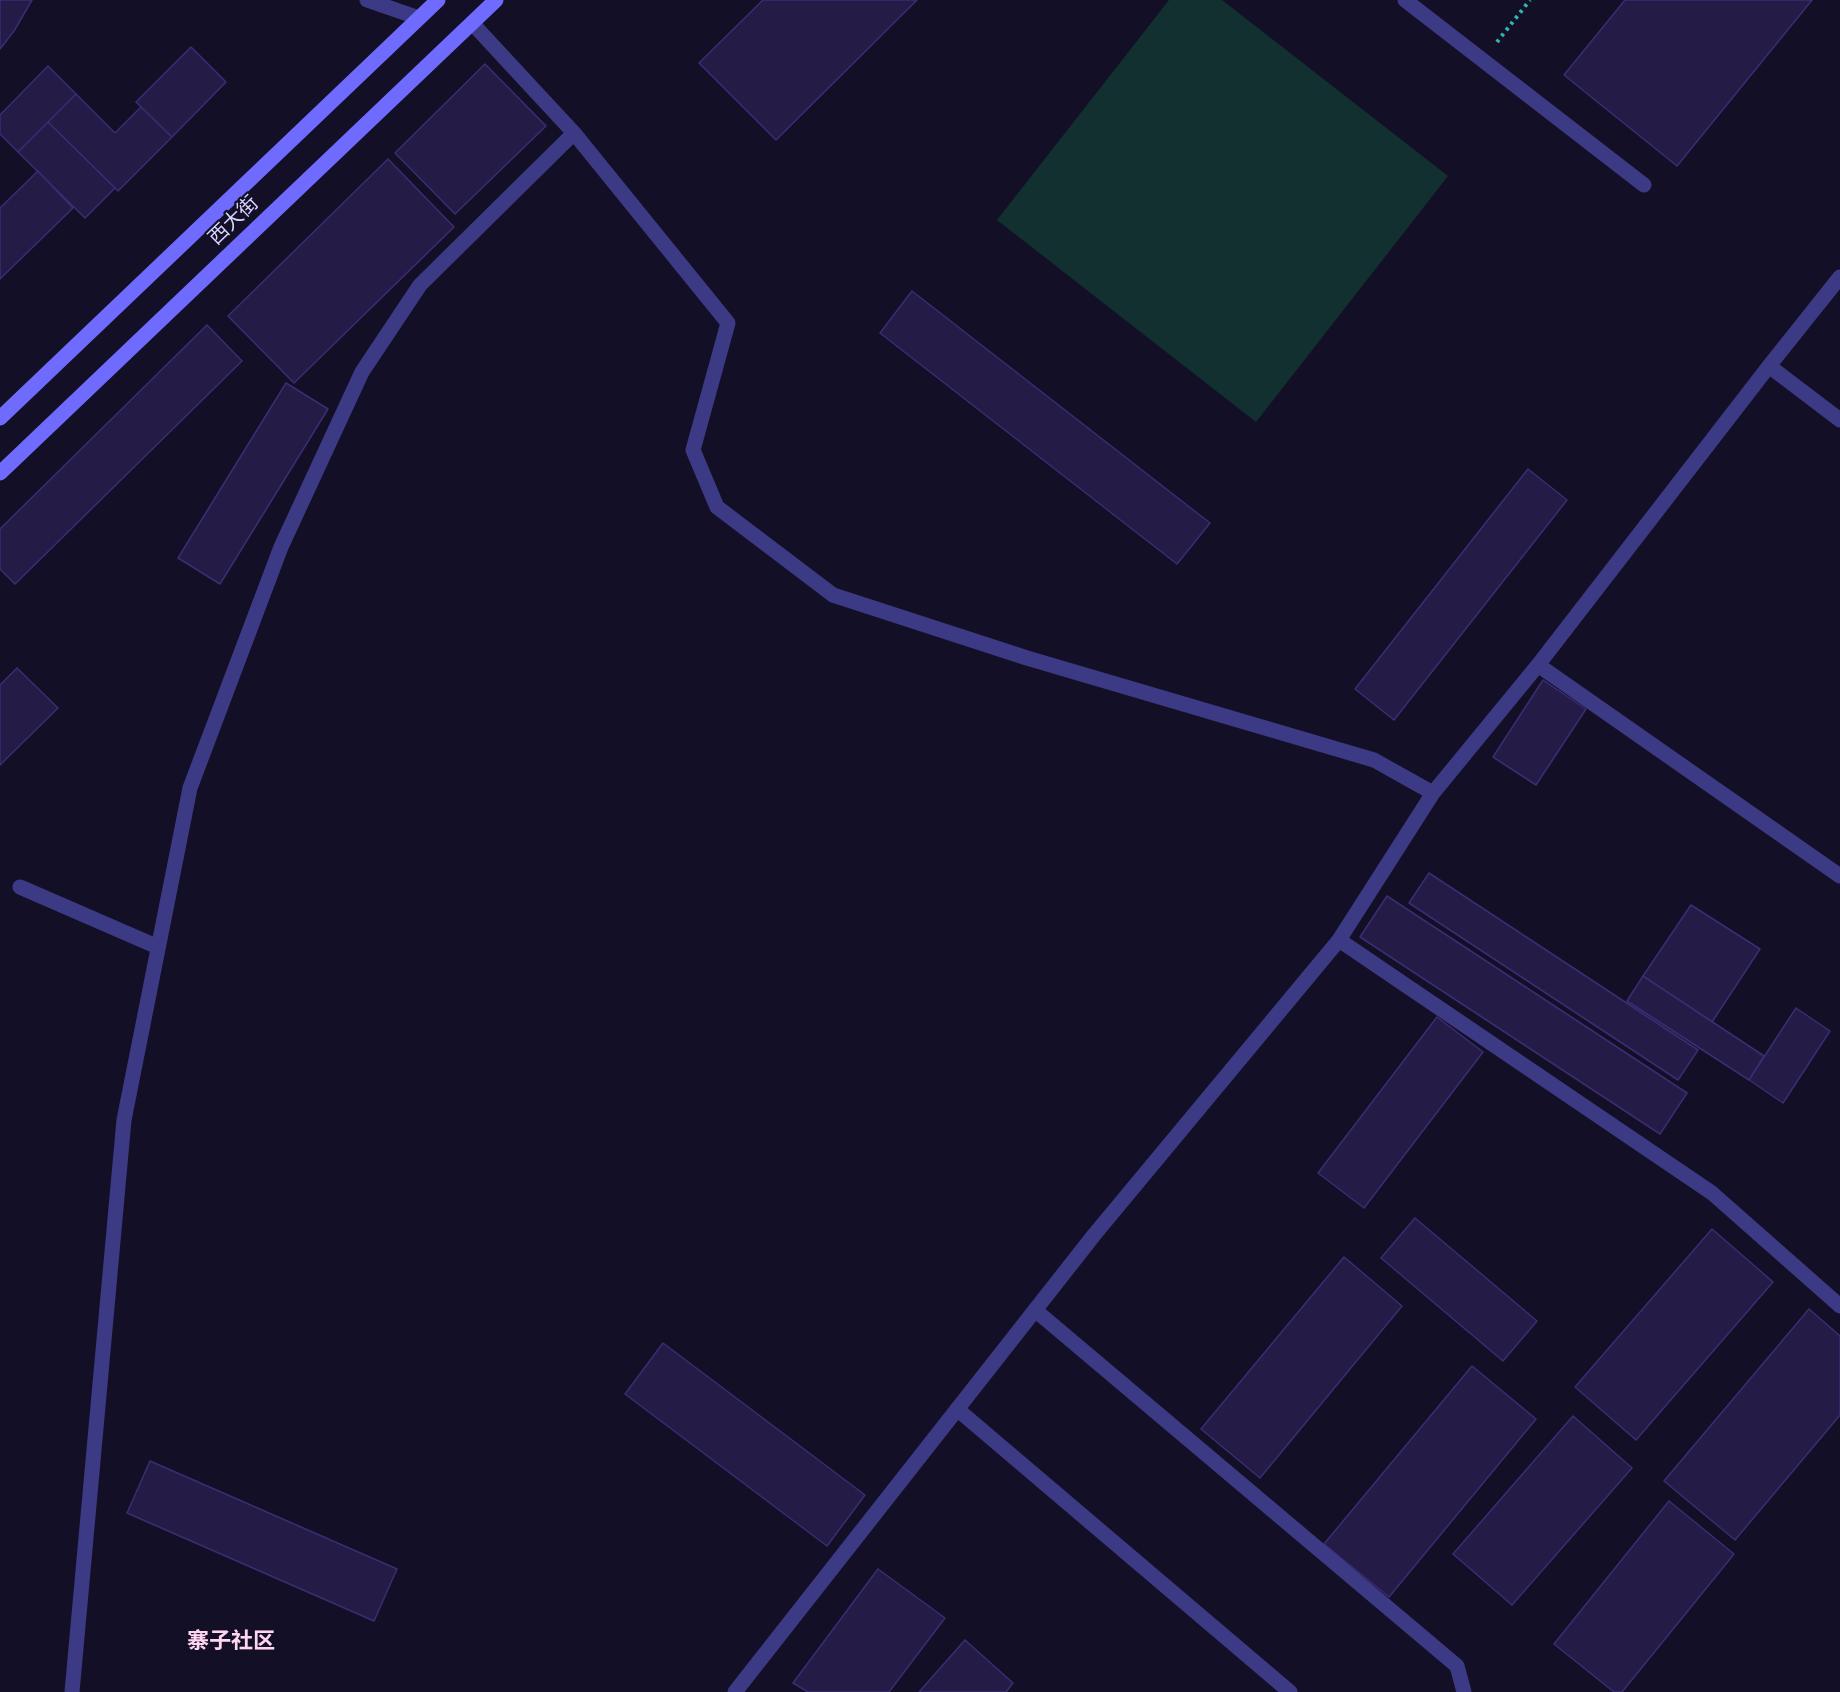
<!DOCTYPE html>
<html>
<head>
<meta charset="utf-8">
<style>
  body { margin:0 }
  canvas { display:block; background:#130f26 }
</style>
</head>
<body>
<canvas width="1840" height="1692"></canvas>
<script>
const context = document.querySelector('canvas').getContext('2d');
context.lineJoin = 'round';
function fillPath(path, color) {
  context.fillStyle = color;
  context.fill(path, 'evenodd');
}
function toPath(rows) {
  const path = new Path2D();
  for (const r of rows) {
    path.moveTo(r[0], r[1]);
    for (let i = 2; i < r.length; i += 2) path.lineTo(r[i], r[i + 1]);
  }
  return path;
}
function strokePath(path, color, width, dash) {
  context.strokeStyle = color;
  context.lineWidth = width;
  context.lineCap = dash ? 'butt' : 'round';
  context.setLineDash(dash || []);
  context.stroke(path);
}
function label(font, color, halo, rows, align = 'center') {
  context.font = font + ' "Space Grotesk","Noto Sans SC",sans-serif';
  context.lineWidth = 4.5;
  context.setLineDash([]);
  context.textBaseline = 'middle';
  context.strokeStyle = halo;
  context.fillStyle = color;
  for (const [text, x, y, turn = 0] of rows) {
    context.save();
    context.translate(x, y);
    context.rotate((+turn || 0) * Math.PI / 180);
    context.textAlign = isNaN(turn) ? turn : align;
    if (halo) context.strokeText(text, 0, 0);
    context.fillText(text, 0, 0);
    context.restore();
  }
}
fillPath(toPath([
  [1169,0,1222,0,1448,176,1256,422,997,220]
]), '#12302f');
const building = toPath([
  [0,0,32,0,14,31,0,49,0,0],
  [763,0,917,0,776,140,699,63,763,0],
  [1625,0,1812,0,1677,166,1564,75,1625,0],
  [191,47,226,82,172,137,136,102,191,47],
  [485,64,546,126,455,214,395,153,485,64],
  [48,66,76,94,18,152,0,134,0,115,48,66],
  [76,94,115,133,141,107,172,137,118,191,48,122,76,94],
  [48,122,115,188,85,218,18,152,48,122],
  [388,159,454,227,294,383,228,316,388,159],
  [38,171,73,208,0,279,0,208,38,171],
  [912,291,1210,523,1177,564,880,333,912,291],
  [207,325,242,361,15,584,0,569,0,529,207,325],
  [286,383,328,409,220,584,178,558,286,383],
  [1528,469,1567,500,1394,720,1355,689,1528,469],
  [17,668,58,708,0,765,0,685,17,668],
  [1543,680,1586,709,1536,785,1493,757,1543,680],
  [1429,873,1698,1050,1678,1080,1409,903,1429,873],
  [1387,896,1687,1093,1660,1134,1360,937,1387,896],
  [1691,905,1760,949,1712,1022,1643,976,1691,905],
  [1643,976,1764,1056,1749,1080,1627,1001,1643,976],
  [1796,1008,1830,1031,1783,1103,1749,1080,1796,1008],
  [1437,1017,1483,1052,1364,1208,1318,1173,1437,1017],
  [1415,1218,1537,1321,1503,1361,1381,1258,1415,1218],
  [1712,1229,1773,1282,1636,1440,1575,1387,1712,1229],
  [1344,1257,1402,1306,1260,1478,1201,1429,1344,1257],
  [1809,1309,1840,1336,1840,1415,1735,1540,1664,1481,1809,1309],
  [663,1343,865,1495,827,1546,625,1394,663,1343],
  [1472,1366,1536,1419,1389,1597,1324,1544,1472,1366],
  [1573,1416,1632,1468,1512,1605,1453,1554,1573,1416],
  [150,1461,397,1569,374,1621,127,1513,150,1461],
  [1669,1501,1734,1554,1622,1692,1614,1692,1554,1644,1669,1501],
  [878,1569,945,1618,889,1692,808,1692,793,1683,878,1569],
  [965,1640,1013,1683,1006,1692,919,1692,965,1640]
]);
fillPath(building, '#241b47');
strokePath(building, '#3b2d73', 1.5);
strokePath(toPath([
  [1497,42,1530,0]
]), '#2fb8b0', 4, [3, 4.5]);
strokePath(toPath([
  [1405,0,1644,185],
  [20,887,158,947],
  [1035,1310,1457,1666,1464,1692],
  [957,1409,1290,1692]
]), '#3d3a85', 15);
strokePath(toPath([
  [367,0,419,18],
  [472,23,574,133,728,323,693,450,717,507,833,595,1027,658,1374,760,1433,793],
  [1769,366,1840,420],
  [1538,665,1840,876],
  [1339,940,1712,1193,1840,1306],
  [72,1692,124,1120,190,788,281,547,362,372,420,285,574,133],
  [735,1692,1094,1235,1339,940,1433,793,1538,665,1769,366,1840,277]
]), '#3d3a85', 15);
strokePath(toPath([
  [0,418,438,0],
  [0,473,496,0]
]), '#6f6bff', 15);
label('20px', '#d9d4ff', '#130f26', [
  ["西大街",234,221,-44]
]);
label('bold 22px', '#ffd6f0', '#130f26', [
  ["寨子社区",231,1642]
]);
</script>
</body>
</html>
